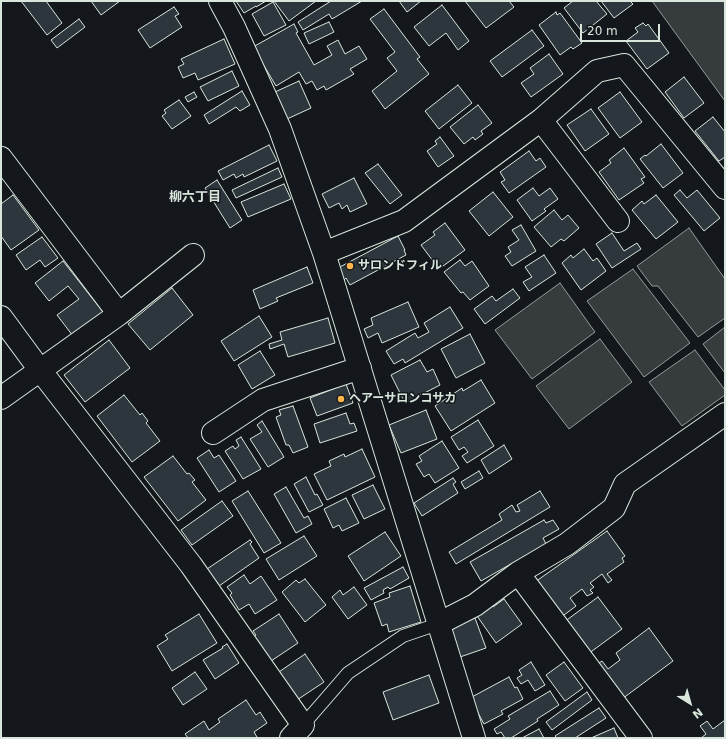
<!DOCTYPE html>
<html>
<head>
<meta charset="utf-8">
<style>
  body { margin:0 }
  #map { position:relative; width:726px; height:739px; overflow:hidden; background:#14181c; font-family:"DejaVu Sans",sans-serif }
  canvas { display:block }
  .frame { position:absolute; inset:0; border:2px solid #d8e6dc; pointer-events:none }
  .north { position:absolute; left:670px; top:683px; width:40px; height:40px; -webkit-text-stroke:3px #14181c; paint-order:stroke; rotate:143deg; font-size:11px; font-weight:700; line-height:16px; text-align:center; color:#d8e6dc }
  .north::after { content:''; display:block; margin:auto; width:14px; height:18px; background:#d8e6dc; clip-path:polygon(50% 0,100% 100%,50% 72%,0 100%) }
  .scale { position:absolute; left:580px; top:24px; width:80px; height:18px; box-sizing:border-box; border:2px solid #d8e6dc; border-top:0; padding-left:5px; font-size:12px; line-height:14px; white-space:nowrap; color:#d8e6dc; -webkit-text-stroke:3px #14181c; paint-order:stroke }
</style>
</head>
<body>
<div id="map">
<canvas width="726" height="739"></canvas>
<div class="frame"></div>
<div class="north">N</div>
<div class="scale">20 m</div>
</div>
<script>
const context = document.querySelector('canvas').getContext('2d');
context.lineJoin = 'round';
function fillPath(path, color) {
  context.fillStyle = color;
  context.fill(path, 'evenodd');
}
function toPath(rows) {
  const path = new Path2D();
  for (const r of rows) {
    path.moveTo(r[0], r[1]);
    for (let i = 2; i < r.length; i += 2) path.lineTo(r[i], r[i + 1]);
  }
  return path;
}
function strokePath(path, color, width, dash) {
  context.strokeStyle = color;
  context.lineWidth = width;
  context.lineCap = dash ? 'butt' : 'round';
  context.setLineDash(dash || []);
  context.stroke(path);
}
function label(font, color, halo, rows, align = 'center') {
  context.font = font + ' "DejaVu Sans","Noto Sans JP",sans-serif';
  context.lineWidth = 3;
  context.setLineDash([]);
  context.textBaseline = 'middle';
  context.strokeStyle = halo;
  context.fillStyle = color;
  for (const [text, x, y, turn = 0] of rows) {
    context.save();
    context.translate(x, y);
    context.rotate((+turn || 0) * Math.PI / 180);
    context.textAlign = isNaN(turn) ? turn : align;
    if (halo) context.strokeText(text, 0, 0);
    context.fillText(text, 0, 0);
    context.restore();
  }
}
const water = toPath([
  [652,1,725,1,725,101,652,1],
  [689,228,725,279,725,318,698,337,658,286,652,286,637,266,689,228],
  [633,269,690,343,644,377,587,301,633,269],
  [560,283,595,332,532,379,495,330,560,283],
  [725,327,725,373,703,344,725,327],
  [600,339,632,382,569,429,536,386,600,339],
  [695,350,725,390,725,395,682,426,649,382,695,350]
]);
fillPath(water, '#363b3e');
strokePath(water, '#939e99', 1);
const building = toPath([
  [21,1,46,1,62,23,47,35,21,1],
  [91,1,120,1,101,15,91,1],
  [236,1,266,1,256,7,256,6,244,13,236,1],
  [274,1,316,1,289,21,274,1],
  [331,1,362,1,332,19,329,14,303,30,298,22,331,1],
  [399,1,421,1,407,12,399,1],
  [465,1,509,1,514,7,486,28,465,1],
  [573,1,596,1,607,14,583,33,564,8,573,1],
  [601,1,630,1,633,4,614,18,601,1],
  [273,2,286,25,264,36,252,14,273,2],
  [442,5,469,41,458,50,446,33,429,46,414,27,442,5],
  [174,7,179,14,175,16,182,27,150,48,138,30,174,7],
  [384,9,420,57,417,59,429,74,385,109,372,91,397,71,387,58,395,52,370,19,384,9],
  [556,12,557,15,560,13,582,43,573,49,571,47,560,55,539,25,556,12],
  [79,19,85,27,57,48,51,40,79,19],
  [329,22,334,32,309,44,304,33,329,22],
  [643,23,646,26,648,24,669,53,647,69,626,41,638,32,635,28,643,23],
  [294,24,298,32,296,33,314,65,332,55,327,46,338,40,345,54,359,46,367,59,350,69,354,74,326,90,324,86,317,90,312,81,306,84,299,72,276,86,253,47,294,24],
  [532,30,544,46,502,77,490,61,532,30],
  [224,39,235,64,198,80,195,73,183,78,178,67,184,64,181,59,224,39],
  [549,54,563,74,531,97,521,83,534,74,530,68,549,54],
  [232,71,239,86,208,101,200,87,232,71],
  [684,77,704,103,684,118,665,92,684,77],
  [299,81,311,108,287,119,275,92,299,81],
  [458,85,472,103,439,129,425,111,458,85],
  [242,91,250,105,240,111,236,107,209,124,204,115,242,91],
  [194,92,197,97,188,102,185,97,194,92],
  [620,92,642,122,620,138,598,108,620,92],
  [179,100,191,116,172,129,162,116,166,113,164,110,179,100],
  [478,105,492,123,481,131,483,134,475,140,473,137,464,144,450,127,478,105],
  [591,109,609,134,585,151,567,125,591,109],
  [713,117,725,132,725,157,719,161,695,131,713,117],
  [440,137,454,156,438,167,427,151,437,144,435,141,440,137],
  [661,144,683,173,663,188,640,159,645,155,646,156,661,144],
  [269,145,277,161,244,177,243,174,236,178,234,174,223,180,218,171,269,145],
  [624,148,645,177,641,179,644,183,619,200,599,172,611,163,609,160,624,148],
  [529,151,536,161,540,158,546,167,509,193,501,182,505,180,500,172,529,151],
  [378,164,402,195,390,204,365,173,378,164],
  [278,168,282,177,236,198,232,190,278,168],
  [354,178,367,204,350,212,347,205,342,209,339,203,329,208,322,194,354,178],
  [217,180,242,220,230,228,205,188,217,180],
  [284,184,291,199,248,217,241,202,284,184],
  [533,188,539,196,550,188,558,199,544,209,546,211,532,221,517,200,533,188],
  [680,190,687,198,697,190,720,218,704,231,674,195,680,190],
  [493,192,513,217,489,236,469,211,493,192],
  [13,195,39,230,11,250,1,236,1,204,13,195],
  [656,195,678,222,656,239,632,210,642,201,644,204,656,195],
  [554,210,562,220,568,215,579,228,564,241,561,239,551,247,534,227,554,210],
  [445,223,465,250,439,269,421,245,435,235,433,232,445,223],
  [521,225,536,251,512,266,505,256,511,252,508,247,519,240,512,230,521,225],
  [612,233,624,251,637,243,641,249,612,268,596,244,612,233],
  [398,236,405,250,404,250,406,255,350,285,346,278,344,280,338,268,398,236],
  [42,237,58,258,45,267,40,260,26,270,16,255,42,237],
  [584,249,593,261,597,258,606,271,581,290,562,263,571,255,573,258,584,249],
  [544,255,556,273,529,291,523,282,532,277,525,267,544,255],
  [460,260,465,266,472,261,489,286,470,300,463,292,461,293,444,272,460,260],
  [63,261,103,312,73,336,57,315,79,299,68,286,49,301,35,283,63,261],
  [307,267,313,283,276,298,278,301,260,309,253,290,307,267],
  [172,288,193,315,150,350,128,324,172,288],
  [513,289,520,298,485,324,474,309,492,296,496,301,513,289],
  [408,302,419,327,382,343,378,333,368,338,364,329,373,325,371,318,408,302],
  [450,307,463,328,405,363,403,359,394,364,386,351,415,333,418,338,429,332,424,323,450,307],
  [259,316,272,337,234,361,221,341,259,316],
  [328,318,335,343,288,357,284,344,270,349,269,344,282,340,280,332,328,318],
  [470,334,485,363,456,378,441,349,470,334],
  [109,340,130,368,85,402,64,375,109,340],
  [260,351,275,375,252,389,238,365,260,351],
  [420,360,427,372,433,369,440,385,405,403,391,375,420,360],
  [481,380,495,403,451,431,435,406,462,388,463,391,481,380],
  [346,384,353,403,317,416,310,398,346,384],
  [124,395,140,415,142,413,148,421,146,423,160,441,132,462,97,416,124,395],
  [293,406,308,447,293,453,289,445,286,445,276,417,281,415,279,410,293,406],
  [426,410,437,439,401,453,389,425,426,410],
  [346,413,350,424,354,423,357,431,320,443,314,424,346,413],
  [478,420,494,446,467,463,462,456,468,452,464,447,459,450,451,437,478,420],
  [262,421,284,457,268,467,250,439,262,432,257,425,262,421],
  [241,437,261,469,243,479,225,451,233,446,235,449,239,446,236,440,241,437],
  [442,441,459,468,435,483,429,474,424,477,416,464,422,461,419,456,442,441],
  [504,445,512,459,489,474,481,460,504,445],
  [362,449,375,477,327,500,314,474,331,466,329,461,344,454,345,457,362,449],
  [209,450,214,458,219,455,236,481,219,492,197,458,209,450],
  [173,456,187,474,189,473,195,480,192,482,206,500,178,521,144,477,173,456],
  [479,471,483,478,465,489,461,482,479,471],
  [306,477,315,495,317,494,323,505,309,512,294,484,306,477],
  [453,478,456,482,453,484,458,493,422,516,414,503,453,478],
  [373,485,385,509,364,519,352,495,373,485],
  [286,487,304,518,308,516,312,524,296,533,274,494,286,487],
  [248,491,281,543,264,553,232,501,248,491],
  [540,491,550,507,456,564,449,552,502,520,499,514,512,505,516,512,520,511,517,505,540,491],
  [346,498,359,523,342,531,339,525,333,528,324,509,346,498],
  [222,501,233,516,192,545,181,530,222,501],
  [544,520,546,523,553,520,559,529,543,538,546,544,481,581,470,562,544,520],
  [607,531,625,556,622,558,624,562,607,574,612,580,608,583,602,574,590,583,594,587,590,590,593,593,587,596,582,589,570,598,576,606,560,618,535,582,607,531],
  [385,532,401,556,364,581,348,556,385,532],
  [304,536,317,556,279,580,266,559,304,536],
  [250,540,252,542,250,544,259,558,219,586,207,569,250,540],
  [403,567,409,578,390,589,388,587,383,590,384,593,371,600,364,588,403,567],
  [244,575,250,584,261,576,277,600,255,614,249,604,239,610,230,595,232,593,227,587,244,575],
  [305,579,326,605,305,622,282,592,296,580,299,583,305,579],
  [410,586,421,622,389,632,387,624,382,626,374,603,390,597,389,593,410,586],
  [354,587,367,605,348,619,332,597,340,590,343,595,354,587],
  [598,597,622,629,588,654,564,622,598,597],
  [504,599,522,624,496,643,475,613,490,603,493,607,504,599],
  [199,614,217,643,172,671,157,646,168,639,165,635,199,614],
  [279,614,298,643,268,663,251,637,256,635,253,631,279,614],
  [475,618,486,648,460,657,449,627,475,618],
  [649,628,673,661,622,699,596,665,602,661,608,669,620,660,616,653,649,628],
  [227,644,239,663,215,679,203,660,223,648,222,647,227,644],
  [305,654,324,682,294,702,276,674,305,654],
  [531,662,545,685,535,691,528,680,521,684,517,678,522,675,519,670,531,662],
  [564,662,583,688,565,701,546,675,564,662],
  [195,672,207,689,183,705,172,688,195,672],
  [429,675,439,703,393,720,383,692,429,675],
  [509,677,515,688,517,687,523,699,501,711,503,714,484,724,470,698,509,677],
  [550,691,559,705,537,719,538,721,511,738,505,738,501,732,497,734,494,729,510,719,508,716,550,691],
  [587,692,592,700,552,730,546,722,587,692],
  [246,700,256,715,260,712,267,723,254,732,257,737,256,738,188,738,185,734,204,721,209,730,220,722,218,719,246,700],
  [599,708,606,718,575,738,557,738,555,736,599,708],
  [725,720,725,738,701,738,706,734,700,726,707,721,713,729,725,720],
  [614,728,618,738,591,738,614,728],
  [539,729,544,738,522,738,539,729]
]);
fillPath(building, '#2c363c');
strokePath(building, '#d8e6dc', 1);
const service = toPath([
  [303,725,348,673,403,636,438,624]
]);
const minor = toPath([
  [220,1,234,27,280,129,324,253,474,738],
  [541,120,618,221],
  [1,158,119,314],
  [324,253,404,221,541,120,597,71,624,65,725,188],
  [1,317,40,370,191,565,303,725,291,738],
  [1,398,119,314,193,255],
  [213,433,263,400,360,368],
  [518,573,641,738],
  [438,624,475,605,518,573,567,544,614,508,625,484,725,414]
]);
strokePath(service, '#d8e6dc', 14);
strokePath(minor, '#d8e6dc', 24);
strokePath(service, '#14181c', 12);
strokePath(minor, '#14181c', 22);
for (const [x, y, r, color] of [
  [350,266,4,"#ffb74d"],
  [341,399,4,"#ffb74d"]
]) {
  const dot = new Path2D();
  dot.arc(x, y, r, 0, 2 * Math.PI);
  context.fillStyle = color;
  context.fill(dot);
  strokePath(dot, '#14181c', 1.5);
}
label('bold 12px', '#d8e6dc', '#14181c', [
  ["サロンドフィル",358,266],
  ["ヘアーサロンコサカ",349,399]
], 'left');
label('bold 13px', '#d8e6dc', '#14181c', [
  ["柳六丁目",195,198]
]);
</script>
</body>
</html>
